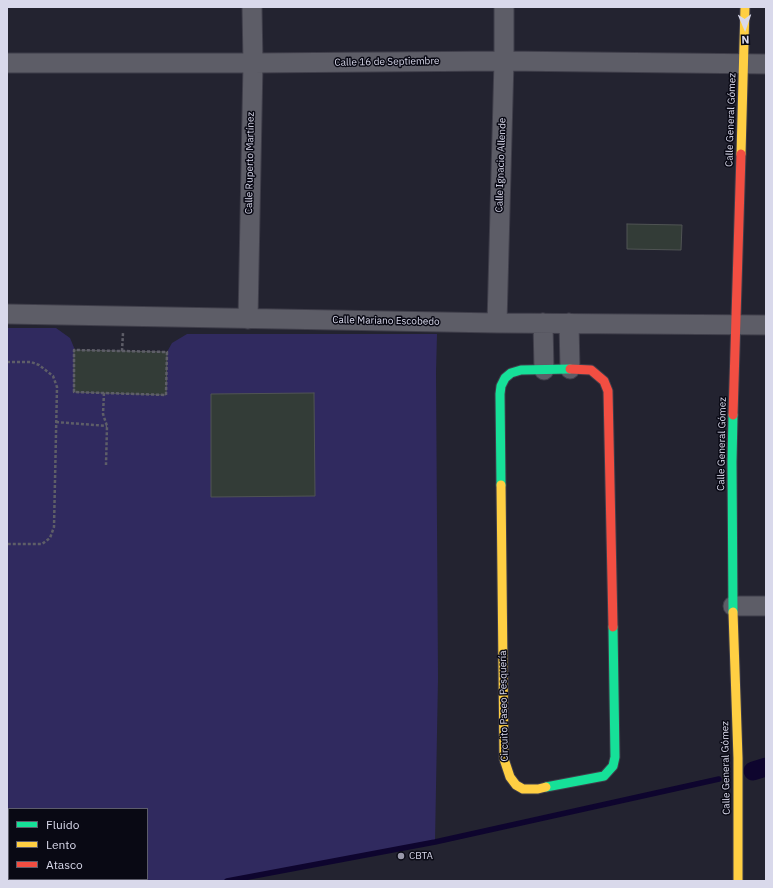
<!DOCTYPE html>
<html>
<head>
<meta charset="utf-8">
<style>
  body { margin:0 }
  #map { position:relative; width:773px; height:888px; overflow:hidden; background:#232330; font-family:"IBM Plex Sans",sans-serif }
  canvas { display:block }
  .frame { position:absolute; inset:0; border:8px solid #d9d9eb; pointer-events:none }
  .legend { position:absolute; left:8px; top:808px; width:140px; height:72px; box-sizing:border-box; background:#090914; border:1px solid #5c5c6a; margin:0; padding:5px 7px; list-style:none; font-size:12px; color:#d9d9eb }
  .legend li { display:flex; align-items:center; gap:8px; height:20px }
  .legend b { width:20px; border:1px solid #5c5c6a }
  .north { position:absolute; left:725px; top:8px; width:40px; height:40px; -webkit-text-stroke:3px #090914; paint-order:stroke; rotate:178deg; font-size:11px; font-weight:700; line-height:16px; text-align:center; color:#d9d9eb }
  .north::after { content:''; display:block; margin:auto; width:14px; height:18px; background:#d9d9eb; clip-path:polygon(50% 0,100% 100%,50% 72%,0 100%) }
</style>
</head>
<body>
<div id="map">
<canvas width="773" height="888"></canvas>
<div class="frame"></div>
<ul class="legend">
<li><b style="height:5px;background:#16e098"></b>Fluido</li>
<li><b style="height:5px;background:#ffcf43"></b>Lento</li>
<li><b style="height:5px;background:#f24e42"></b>Atasco</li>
</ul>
<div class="north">N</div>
</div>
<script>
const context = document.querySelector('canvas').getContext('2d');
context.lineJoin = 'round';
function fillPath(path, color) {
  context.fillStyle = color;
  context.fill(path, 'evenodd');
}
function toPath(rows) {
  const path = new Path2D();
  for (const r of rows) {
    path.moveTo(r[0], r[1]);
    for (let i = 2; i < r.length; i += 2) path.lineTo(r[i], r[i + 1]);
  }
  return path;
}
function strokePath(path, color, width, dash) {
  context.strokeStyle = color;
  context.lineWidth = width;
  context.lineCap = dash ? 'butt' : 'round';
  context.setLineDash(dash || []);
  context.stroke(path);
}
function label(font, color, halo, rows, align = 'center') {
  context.font = font + ' "IBM Plex Sans",sans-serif';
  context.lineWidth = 3;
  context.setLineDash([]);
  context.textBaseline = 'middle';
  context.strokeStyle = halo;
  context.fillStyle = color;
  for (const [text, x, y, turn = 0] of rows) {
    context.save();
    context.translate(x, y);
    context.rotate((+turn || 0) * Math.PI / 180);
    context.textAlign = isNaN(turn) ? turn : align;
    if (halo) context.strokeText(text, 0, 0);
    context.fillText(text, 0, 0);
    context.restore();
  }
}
fillPath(toPath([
  [7,328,56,328,70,338,75,350,122,351,167,352,172,343,187,334,437,334,436,372,438,678,435,842,226,881,7,881],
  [9,809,147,809,147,879,9,879]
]), '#302a5f');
strokePath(toPath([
  [227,881,435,842,719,779]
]), '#0e052e', 5.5);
strokePath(toPath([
  [753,771,766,767]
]), '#0e052e', 19);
const building = toPath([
  [627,224,682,225,681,250,627,249,627,224],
  [74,350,167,352,166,395,74,392,74,350],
  [314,393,315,496,211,497,211,394,314,393]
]);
fillPath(building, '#333c37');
strokePath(building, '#505454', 1);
const street = toPath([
  [7,63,253,63,504,61,766,64],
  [7,314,497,323,766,325],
  [248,319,253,63,252,7],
  [497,323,504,61,504,7],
  [543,323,544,370],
  [569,323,570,369],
  [733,606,766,606]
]);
const fast = toPath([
  [501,485,500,394,501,386,505,378,511,373,521,370,570,369],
  [733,612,732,462,733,415],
  [546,787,604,776,613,766,615,757,613,627]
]);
const slow = toPath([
  [741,154,745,7],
  [501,485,504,759,510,777,516,785,523,789,538,789,546,787],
  [733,612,738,758,738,881]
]);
const jam = toPath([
  [570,369,591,370,604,381,608,391,613,627],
  [733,415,741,154]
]);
strokePath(street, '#3f3e4a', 21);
strokePath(fast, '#3f3e4a', 11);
strokePath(slow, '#3f3e4a', 11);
strokePath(jam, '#3f3e4a', 11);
strokePath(toPath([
  [122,351,167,352,166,395,74,392,74,350,122,351,123,333],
  [7,362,31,362,39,365,53,376,57,387,54,527,50,538,42,544,7,544],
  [104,393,103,414,107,426,106,465],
  [56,422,107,426]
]), '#5e5e68', 2.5, [3, 2]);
strokePath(street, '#5d5d67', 19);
strokePath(fast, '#16e098', 9);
strokePath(slow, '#ffcf43', 9);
strokePath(jam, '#f24e42', 9);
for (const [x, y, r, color] of [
  [401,856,4,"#99a"]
]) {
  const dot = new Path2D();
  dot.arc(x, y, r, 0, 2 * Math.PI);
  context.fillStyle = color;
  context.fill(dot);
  strokePath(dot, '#090914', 1.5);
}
label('10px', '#d9d9eb', '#090914', [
  ["Calle 16 de Septiembre",387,62,-1],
  ["Calle General Gómez",731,120,-88],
  ["Calle Ruperto Martínez",250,163,-89],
  ["Calle Ignacio Allende",501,165,-88],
  ["Calle Mariano Escobedo",386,321,1],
  ["Calle General Gómez",722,444,-89],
  ["Circuito Paseo Pesquería",504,706,-91],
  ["Calle General Gómez",726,768,-91]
]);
label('10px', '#d9d9eb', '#090914', [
  ["CBTA",409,856]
], 'left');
</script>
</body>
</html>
